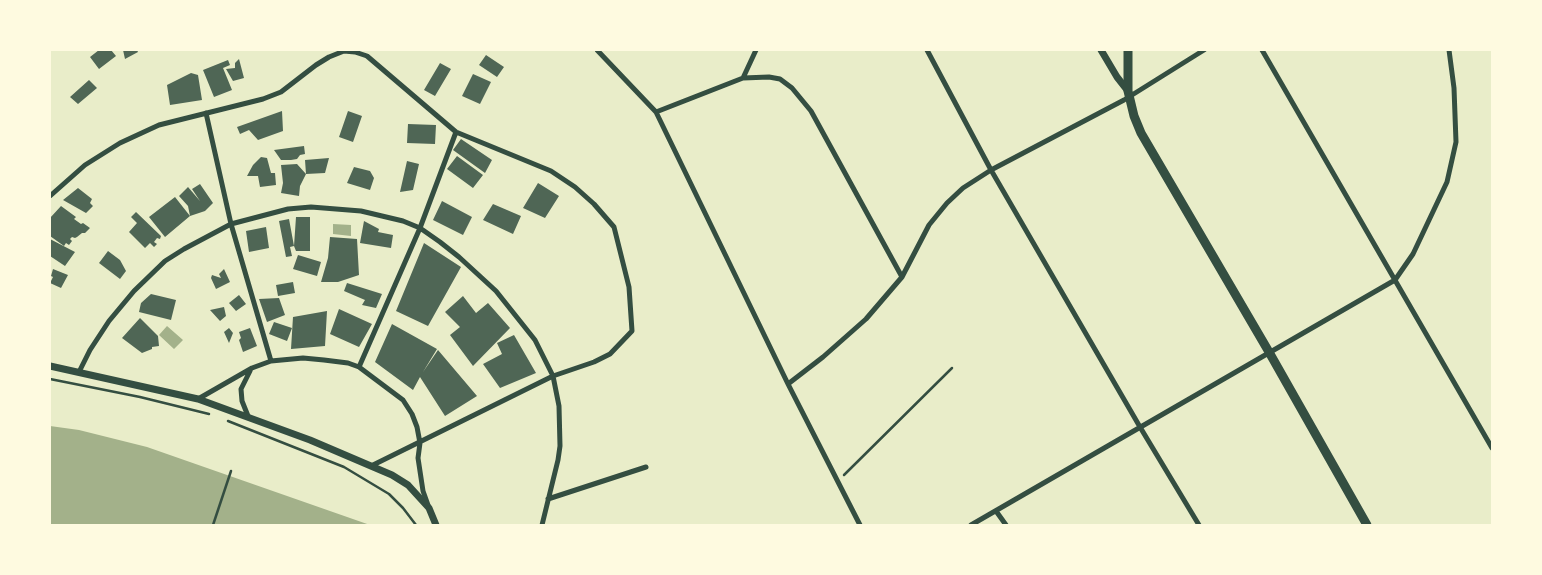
<!DOCTYPE html>
<html>
<head>
<meta charset="utf-8">
<style>
  body { margin:0 }
  #map { position:relative; width:1542px; height:575px; overflow:hidden; background:#e9edc9; font-family:"DejaVu Sans",sans-serif }
  canvas { display:block }
  .frame { position:absolute; inset:0; border:51px solid #fefae0; pointer-events:none }
</style>
</head>
<body>
<div id="map">
<canvas width="1542" height="575"></canvas>
<div class="frame"></div>
</div>
<script>
const context = document.querySelector('canvas').getContext('2d');
context.lineJoin = 'round';
function fillPath(path, color) {
  context.fillStyle = color;
  context.fill(path, 'evenodd');
}
function toPath(rows) {
  const path = new Path2D();
  for (const r of rows) {
    path.moveTo(r[0], r[1]);
    for (let i = 2; i < r.length; i += 2) path.lineTo(r[i], r[i + 1]);
  }
  return path;
}
function strokePath(path, color, width, dash) {
  context.strokeStyle = color;
  context.lineWidth = width;
  context.lineCap = dash ? 'butt' : 'round';
  context.setLineDash(dash || []);
  context.stroke(path);
}
fillPath(toPath([
  [333,224,351,225,351,236,333,234],
  [167,326,183,340,174,349,159,335],
  [50,426,79,430,147,447,370,525,50,525]
]), '#a3b18a');
fillPath(toPath([
  [99,50,111,50,116,56,99,69,90,57],
  [123,50,137,50,138,52,125,59],
  [486,55,504,67,497,77,479,65],
  [239,59,244,78,233,81,226,69,235,68,235,63],
  [228,60,230,65,223,68,232,90,214,97,203,70],
  [440,63,451,69,435,96,424,90],
  [191,73,198,75,202,100,170,105,167,85],
  [473,74,491,82,480,104,462,96],
  [89,80,97,88,78,104,70,97],
  [282,111,283,131,258,140,249,130,240,134,237,127],
  [348,111,362,116,353,142,339,137],
  [408,124,436,125,435,144,407,143],
  [461,139,492,160,485,173,453,150],
  [304,146,305,154,300,155,297,159,291,160,281,160,274,150],
  [457,156,483,175,473,188,447,169],
  [261,157,267,158,271,173,275,173,276,185,260,187,258,176,247,176,253,165],
  [329,158,325,173,306,174,305,160],
  [407,161,419,164,413,190,400,192],
  [297,164,306,174,300,186,299,196,281,193,283,183,281,165],
  [354,167,370,171,374,178,370,190,347,183],
  [538,183,559,196,545,218,523,208],
  [200,184,213,203,205,211,190,216,188,206,179,196,188,187,200,201,192,189],
  [78,188,92,199,90,203,93,206,86,213,63,200],
  [175,197,190,216,165,237,149,217],
  [442,201,472,217,463,235,433,220],
  [493,204,521,216,513,234,483,220],
  [61,206,76,217,74,219,81,224,83,223,90,228,85,233,82,233,77,237,75,238,72,237,70,239,72,241,69,245,66,243,64,246,50,236,50,218],
  [136,212,161,236,160,239,157,238,154,242,157,244,154,247,150,243,145,248,129,232,137,223,131,217],
  [296,217,310,217,310,251,296,251,294,246],
  [289,219,294,246,290,247,292,256,286,257,279,221],
  [364,221,379,229,378,232,393,235,391,248,360,243],
  [266,227,269,248,249,252,246,231],
  [330,237,357,239,359,275,338,282,321,282,328,258],
  [50,239,75,252,65,266,50,256],
  [424,243,461,267,428,326,396,311],
  [108,251,120,260,126,271,120,279,99,263],
  [298,255,321,262,317,276,293,269],
  [53,269,68,275,61,288,50,283,53,277,51,276],
  [224,269,230,282,216,289,211,278,212,275,221,278,219,274],
  [293,282,295,293,278,296,276,285],
  [347,283,382,294,376,308,362,305,365,300,344,291],
  [151,294,176,300,171,320,139,312,141,303],
  [239,295,246,304,236,311,229,303],
  [463,296,476,313,488,303,510,328,473,366,450,335,460,327,445,312],
  [279,298,285,315,267,322,259,299],
  [224,307,226,316,220,321,210,310],
  [339,309,372,324,359,347,330,334],
  [327,311,325,346,291,349,293,317],
  [140,318,158,336,159,346,152,347,152,349,142,353,122,338],
  [274,322,292,328,287,341,269,334],
  [392,324,437,349,423,372,438,350,477,396,445,416,420,377,413,390,375,362],
  [229,328,233,333,229,343,224,332],
  [250,328,257,346,243,352,239,340,241,338,239,332],
  [514,335,536,373,500,388,483,364,502,354,497,343]
]), '#4f6655');
strokePath(toPath([
  [50,379,140,397,209,414],
  [228,421,344,467,389,494,403,508,416,525],
  [844,475,952,368],
  [213,525,231,471]
]), '#344e41', 2.5);
strokePath(toPath([
  [597,50,656,112,788,384,860,525],
  [927,50,991,170,1140,427,1199,525],
  [1262,50,1492,448],
  [743,78,769,77,780,79,792,88,811,111,902,277],
  [656,112,743,78,756,50],
  [206,113,231,224,271,361],
  [50,196,85,165,120,143,159,125,263,99,281,92,316,65,329,57,344,51,355,52,367,56,456,132,551,171,575,187,594,204,614,227,629,287,632,331,610,354,594,362,553,376,371,466],
  [359,367,420,228,456,132],
  [79,372,90,350,109,321,134,291,165,261,184,249,231,224,288,209,311,207,361,211,403,221,420,228,440,242,459,257,496,291,535,340,553,376,559,406,560,446,558,460,542,525],
  [788,384,823,357,866,319,902,277,929,225,947,203,963,188,991,170,1124,100,1204,50],
  [198,399,252,368,271,361,303,358,324,360,348,363,359,367,403,400,412,414,417,427,420,443,418,458,423,491,428,505],
  [248,416,242,401,241,389,250,371],
  [548,499,646,467],
  [996,511,1006,525],
  [971,525,1395,280,1413,254,1447,182,1456,142,1454,88,1449,50]
]), '#344e41', 5);
strokePath(toPath([
  [1101,50,1117,77,1128,91],
  [50,366,198,399,310,440,392,475,408,485,429,508,436,525]
]), '#344e41', 7);
strokePath(toPath([
  [1128,50,1128,91,1134,116,1141,133,1269,352,1367,525]
]), '#344e41', 9);
</script>
</body>
</html>
